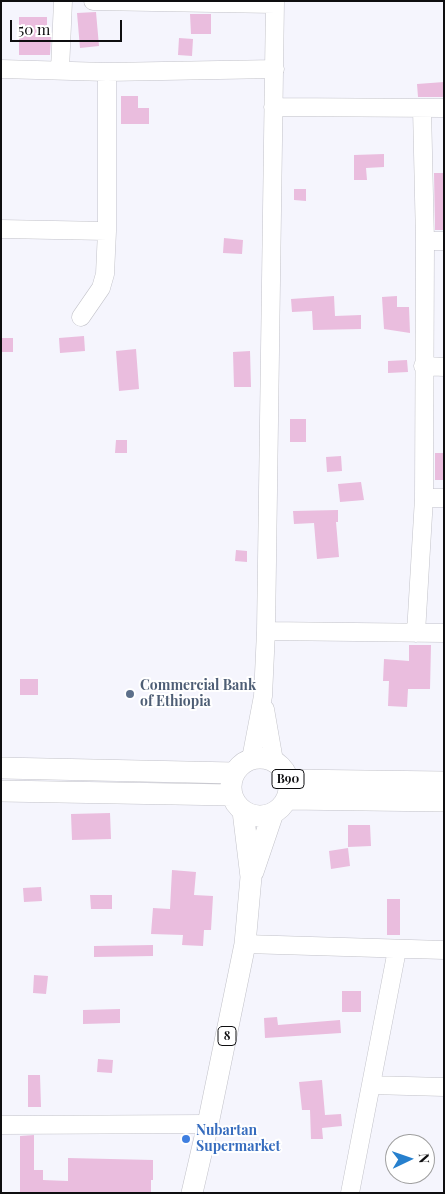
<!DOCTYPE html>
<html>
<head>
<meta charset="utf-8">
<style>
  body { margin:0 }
  #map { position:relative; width:445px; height:1194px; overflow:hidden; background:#f5f5fd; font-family:"Playfair Display",serif }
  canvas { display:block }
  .frame { position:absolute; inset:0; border:2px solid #0e0e10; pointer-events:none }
  .north { position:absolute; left:385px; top:1134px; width:50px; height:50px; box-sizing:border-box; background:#fff; border:1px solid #9f9f9f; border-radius:50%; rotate:87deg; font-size:14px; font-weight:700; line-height:20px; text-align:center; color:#0e0e10 }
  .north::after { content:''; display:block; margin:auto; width:18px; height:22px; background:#2780ce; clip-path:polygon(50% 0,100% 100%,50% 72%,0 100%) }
  .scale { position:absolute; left:10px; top:20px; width:112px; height:22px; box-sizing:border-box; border:2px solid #0e0e10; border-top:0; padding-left:6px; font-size:15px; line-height:18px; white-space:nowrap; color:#0e0e10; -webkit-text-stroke:4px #fff; paint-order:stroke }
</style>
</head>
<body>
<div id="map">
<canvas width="445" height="1194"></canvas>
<div class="frame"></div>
<div class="north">N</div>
<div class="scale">50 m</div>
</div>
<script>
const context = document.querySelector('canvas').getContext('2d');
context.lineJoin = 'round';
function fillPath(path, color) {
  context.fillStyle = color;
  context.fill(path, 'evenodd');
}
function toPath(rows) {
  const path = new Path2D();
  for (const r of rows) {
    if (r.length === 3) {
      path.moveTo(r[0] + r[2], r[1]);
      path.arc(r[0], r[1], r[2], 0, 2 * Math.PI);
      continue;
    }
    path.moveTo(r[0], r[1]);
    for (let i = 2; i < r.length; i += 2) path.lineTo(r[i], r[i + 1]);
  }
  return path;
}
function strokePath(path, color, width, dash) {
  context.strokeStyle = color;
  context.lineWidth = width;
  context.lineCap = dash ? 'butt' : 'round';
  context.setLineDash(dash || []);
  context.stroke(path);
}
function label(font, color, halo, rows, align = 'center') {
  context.font = font + ' "Playfair Display",serif';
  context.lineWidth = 4;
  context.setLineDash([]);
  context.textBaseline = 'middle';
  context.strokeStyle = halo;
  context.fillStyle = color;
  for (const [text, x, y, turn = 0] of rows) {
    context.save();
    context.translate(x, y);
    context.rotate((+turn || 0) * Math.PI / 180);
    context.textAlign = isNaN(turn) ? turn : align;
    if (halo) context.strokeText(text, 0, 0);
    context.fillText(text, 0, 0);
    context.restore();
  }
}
fillPath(toPath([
  [96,12,99,46,80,48,77,13],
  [190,14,211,14,211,34,191,34],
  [19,17,47,17,47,36,51,36,50,55,19,55],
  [179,38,193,39,192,56,178,55],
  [444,82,444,97,418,97,417,84],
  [121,96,138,96,138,108,149,108,149,124,121,124],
  [384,154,384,167,366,168,367,180,354,180,354,155],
  [434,173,444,173,444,230,435,230],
  [294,189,306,189,306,201,294,200],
  [224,238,243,240,242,254,223,253],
  [334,296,335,316,361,315,361,329,313,330,312,311,292,312,291,299],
  [397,296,397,307,409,307,410,333,384,329,382,297],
  [84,336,85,351,60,353,59,338],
  [1,338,13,338,13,352,1,352],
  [136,349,139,389,119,391,116,351],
  [250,351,251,387,234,387,233,352],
  [407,360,408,372,388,373,388,361],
  [290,419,306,419,306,442,290,442],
  [116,440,127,440,127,453,115,453],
  [435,453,444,453,444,480,435,480],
  [341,456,342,471,327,472,326,457],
  [361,482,364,500,340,502,338,484],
  [338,510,338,522,336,522,339,557,317,559,314,523,294,524,293,511],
  [236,550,247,551,247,562,235,561],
  [409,645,431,645,430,689,408,689,407,707,388,706,389,681,383,681,384,659,409,661],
  [20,679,38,679,38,695,20,695],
  [110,813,111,839,72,840,71,814],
  [348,825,370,825,371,846,348,847],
  [348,848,350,866,331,869,329,851],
  [172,870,196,872,194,895,213,896,211,930,204,930,203,946,182,945,183,935,151,934,153,908,170,909],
  [41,887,42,901,24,902,23,888],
  [90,895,112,895,112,909,91,909],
  [387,899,400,899,400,935,387,935],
  [153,945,153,956,94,957,94,946],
  [34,975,48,976,46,994,33,993],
  [342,991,361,991,361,1012,342,1012],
  [120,1009,120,1023,83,1024,83,1010],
  [277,1017,278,1025,340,1020,341,1033,265,1038,264,1018],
  [98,1059,113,1060,112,1073,97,1072],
  [28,1075,40,1075,41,1107,28,1107],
  [322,1080,325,1115,341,1114,342,1126,322,1128,323,1139,311,1139,310,1110,302,1110,299,1082],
  [34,1135,34,1170,43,1170,43,1180,68,1181,68,1158,153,1160,153,1180,151,1180,151,1193,20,1193,20,1136]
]), '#eabdde');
const minor = toPath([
  [93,1,275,4],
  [1,69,107,72,275,69],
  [60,70,63,1],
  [273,107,444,108],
  [1,229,107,231],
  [425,241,444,241],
  [81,317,101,288,105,274,107,231,107,72],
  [423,366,444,367],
  [424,498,444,498],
  [266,631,444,633],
  [416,633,424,498,425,241,422,108],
  [265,709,274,761],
  [251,759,263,696,266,631,275,1],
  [245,944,444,950],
  [371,1085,444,1087],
  [1,1125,208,1124],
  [350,1193,397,950]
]);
const major = toPath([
  [260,787,29],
  [1,768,234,773],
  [288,780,444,782],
  [1,791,232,795],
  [287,799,444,801],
  [253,872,273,813],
  [192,1193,208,1124,245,944,251,877,243,811]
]);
strokePath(minor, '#c2c2c9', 19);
strokePath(major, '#c2c2c9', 22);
strokePath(minor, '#fff', 18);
strokePath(major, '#fff', 21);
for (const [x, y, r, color] of [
  [130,694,5,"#5c6f8a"],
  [186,1139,5,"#3f7fe0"]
]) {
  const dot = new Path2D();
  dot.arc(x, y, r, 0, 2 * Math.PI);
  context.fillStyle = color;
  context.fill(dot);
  strokePath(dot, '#fff', 2);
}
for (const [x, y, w] of [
  [288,779,32],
  [227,1036,18]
]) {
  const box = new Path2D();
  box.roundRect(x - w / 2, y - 9.5, w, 19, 4);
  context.fillStyle = '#fff';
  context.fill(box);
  strokePath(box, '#0e0e10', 1);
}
label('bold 12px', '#0e0e10', null, [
  ["B90",288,779],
  ["8",227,1036]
]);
label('bold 14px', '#4e5e75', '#fff', [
  ["Commercial Bank",140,686],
  ["of Ethiopia",140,702]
], 'left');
label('bold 14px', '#366cbe', '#fff', [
  ["Nubartan",196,1131],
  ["Supermarket",196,1147]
], 'left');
</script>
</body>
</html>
